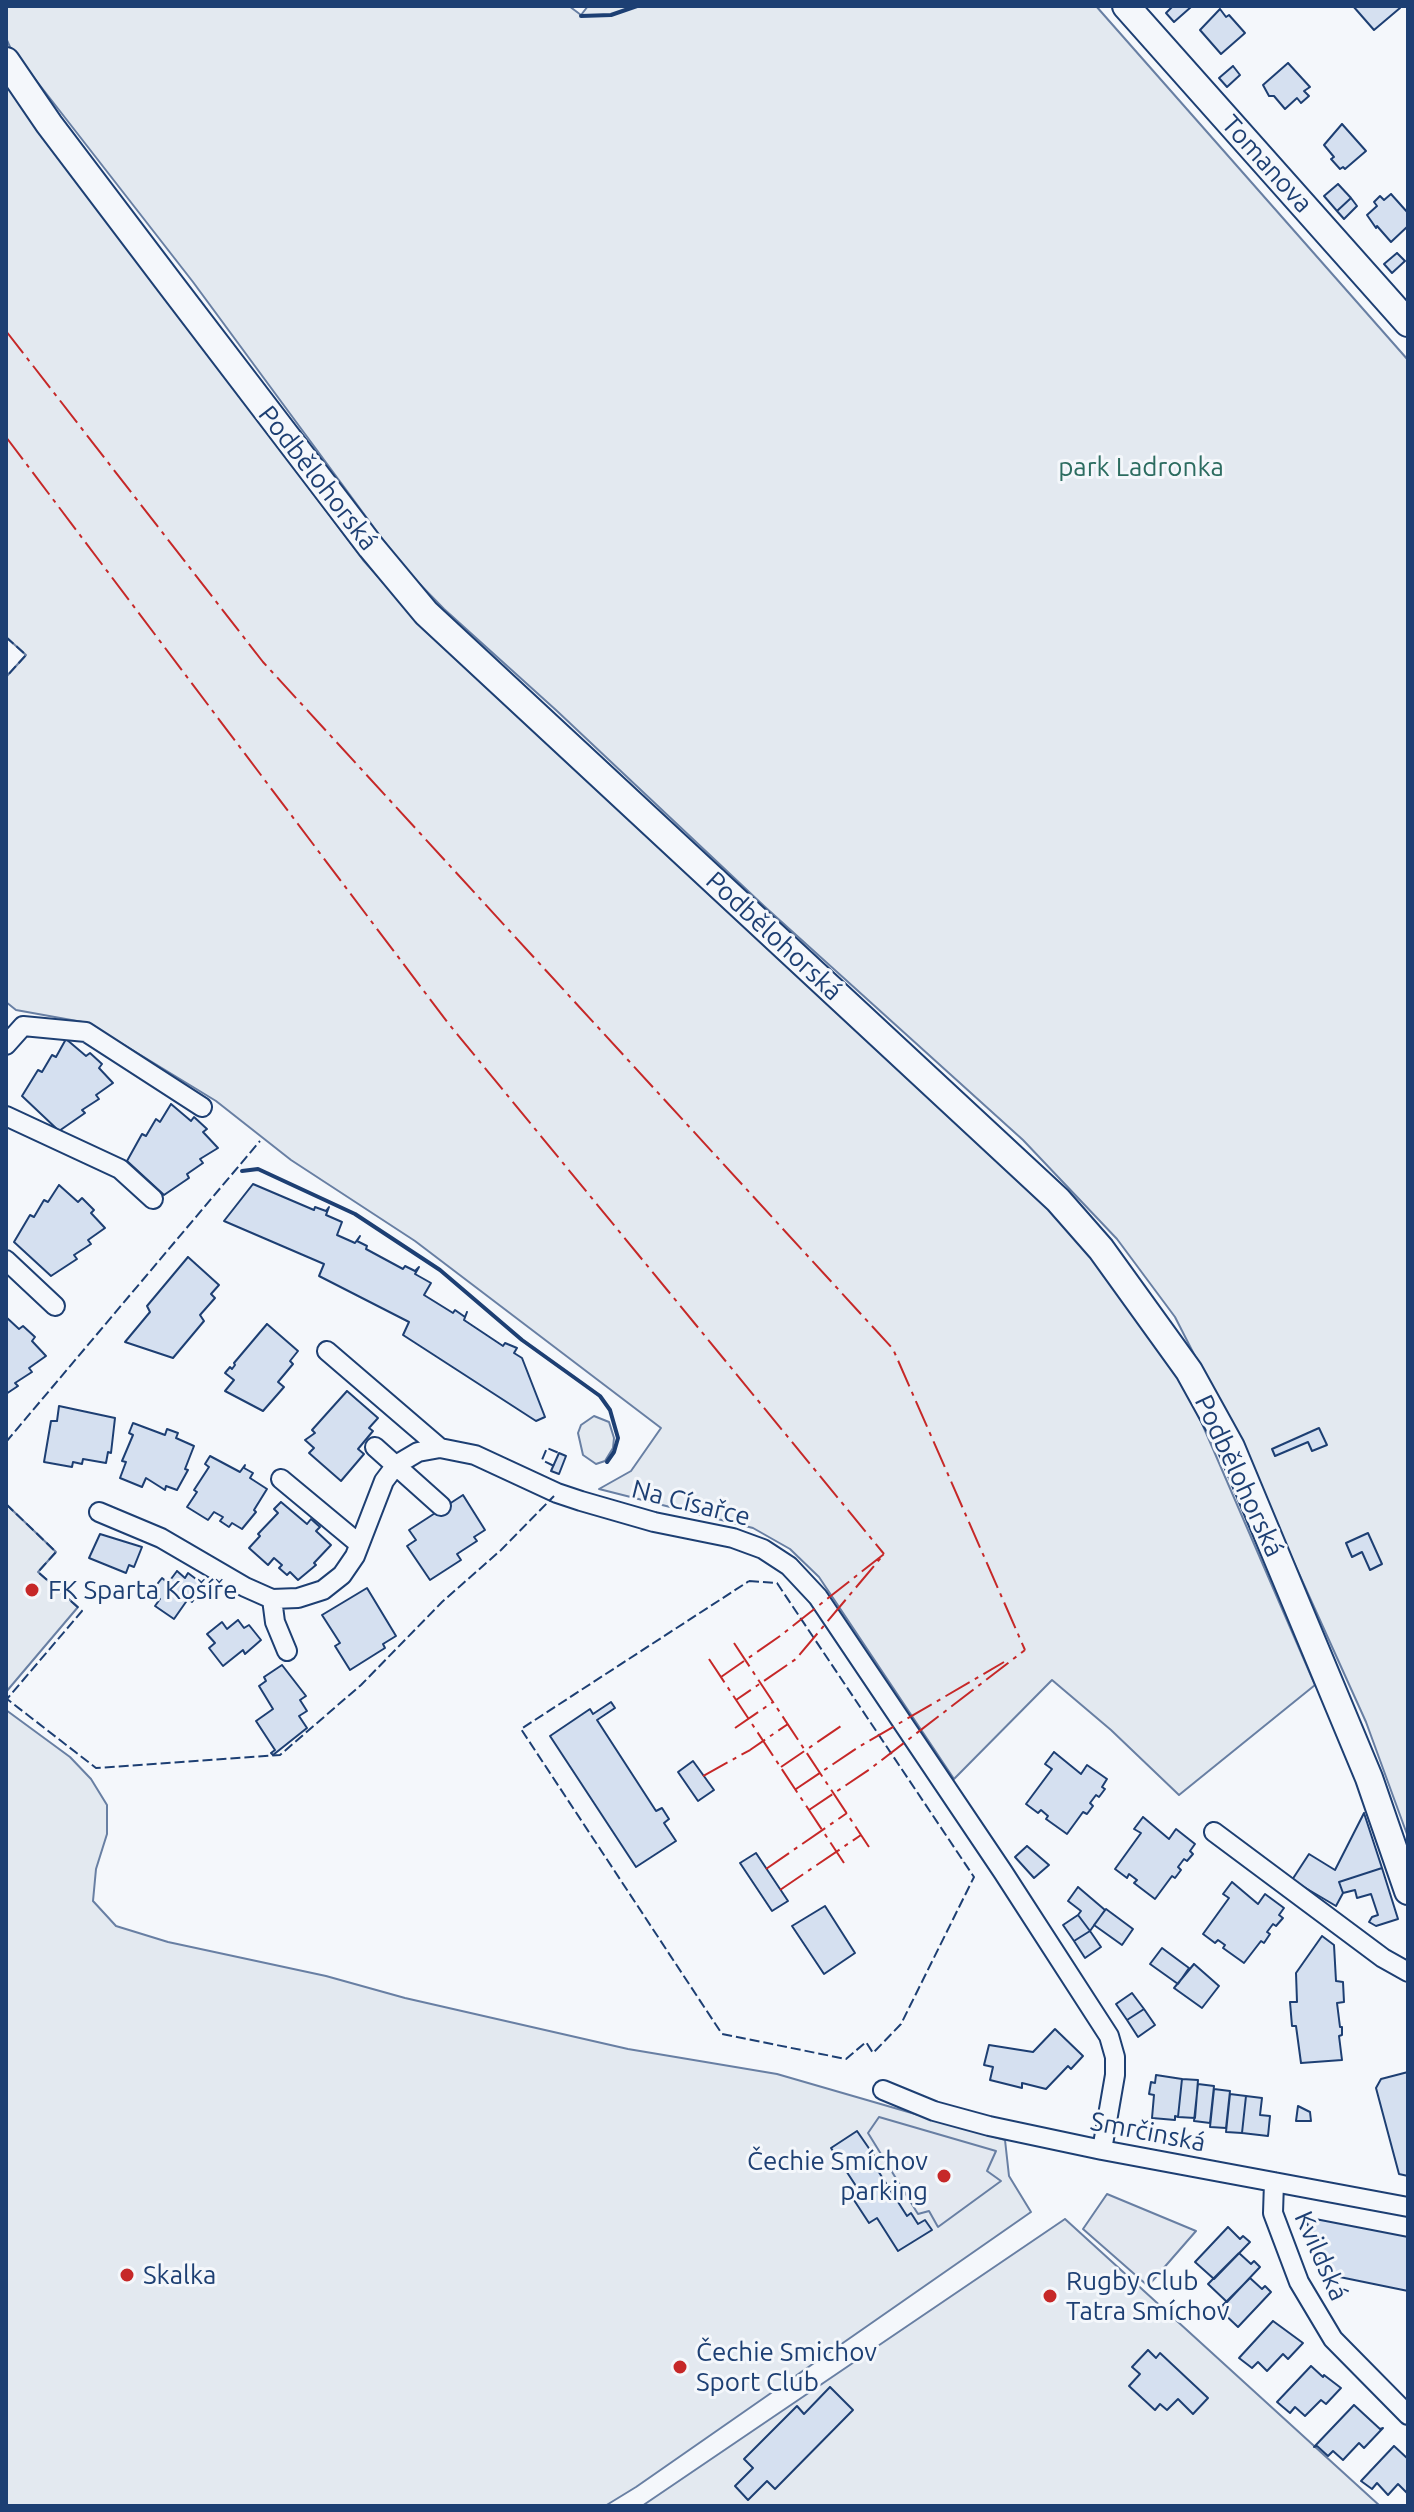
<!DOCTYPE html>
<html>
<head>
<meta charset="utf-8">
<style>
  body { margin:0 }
  #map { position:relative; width:1414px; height:2512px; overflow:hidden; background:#f4f7fb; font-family:Ubuntu,sans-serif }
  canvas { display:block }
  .frame { position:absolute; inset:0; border:8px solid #1d3f73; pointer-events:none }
</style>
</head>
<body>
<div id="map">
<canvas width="1414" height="2512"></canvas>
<div class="frame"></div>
</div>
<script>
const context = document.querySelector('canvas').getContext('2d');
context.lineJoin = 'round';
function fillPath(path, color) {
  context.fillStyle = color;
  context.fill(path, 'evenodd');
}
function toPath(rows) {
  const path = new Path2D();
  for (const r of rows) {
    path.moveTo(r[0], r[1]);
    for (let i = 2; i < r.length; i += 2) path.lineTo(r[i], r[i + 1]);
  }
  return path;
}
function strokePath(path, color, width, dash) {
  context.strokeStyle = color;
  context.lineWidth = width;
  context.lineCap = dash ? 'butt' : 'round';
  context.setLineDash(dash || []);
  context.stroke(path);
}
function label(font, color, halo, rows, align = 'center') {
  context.font = font + ' Ubuntu,sans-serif';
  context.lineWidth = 6;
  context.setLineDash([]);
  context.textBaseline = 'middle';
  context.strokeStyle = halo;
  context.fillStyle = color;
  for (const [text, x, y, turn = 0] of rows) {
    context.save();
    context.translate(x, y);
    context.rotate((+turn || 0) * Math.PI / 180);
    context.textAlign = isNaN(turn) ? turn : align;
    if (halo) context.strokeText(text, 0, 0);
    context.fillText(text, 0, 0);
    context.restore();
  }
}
const green = toPath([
  [6,6,569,6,581,15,588,6,1096,6,1408,360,1408,1837,1366,1722,1244,1452,1175,1317,1117,1239,1023,1140,764,906,557,711,444,609,403,567,193,282,10,47,6,38,6,6],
  [6,84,363,560,422,626,1046,1202,1115,1283,1159,1345,1197,1412,1315,1685,1179,1795,1111,1730,1052,1680,954,1779,819,1577,790,1549,753,1528,599,1489,631,1471,661,1428,415,1241,291,1160,216,1101,88,1023,16,1010,6,1002,6,677,26,655,6,637,6,84],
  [594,1416,609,1422,614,1438,613,1448,605,1461,596,1464,583,1455,578,1433,581,1425,594,1416],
  [6,1504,56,1552,38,1572,78,1607,6,1692,6,1504],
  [6,1710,70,1757,91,1779,107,1805,107,1834,96,1869,93,1901,116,1926,168,1942,326,1976,405,1998,628,2049,777,2074,1005,2140,1009,2176,1031,2212,636,2487,605,2506,6,2506,6,1710],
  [1065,2219,1380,2506,642,2506,1065,2219]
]);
fillPath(green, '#e3e9f0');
strokePath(green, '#687fa3', 2);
const parking = toPath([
  [879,2117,996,2151,987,2171,1001,2181,938,2227,929,2211,918,2214,868,2133,879,2117],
  [1107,2194,1196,2231,1148,2286,1083,2229,1107,2194]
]);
fillPath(parking, '#e3e8f0');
strokePath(parking, '#687fa3', 2);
const building = toPath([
  [1173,6,1191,6,1191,7,1174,22,1166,13,1173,6],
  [1353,6,1398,6,1400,8,1374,30,1353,6],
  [1220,9,1226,17,1229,15,1245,33,1221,54,1200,30,1220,9],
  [1288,63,1310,87,1304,91,1309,96,1301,103,1297,98,1285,109,1274,96,1269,96,1263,85,1288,63],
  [1233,66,1240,75,1227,87,1219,78,1233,66],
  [1342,124,1366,151,1345,169,1343,167,1340,169,1331,159,1334,157,1324,145,1342,124],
  [1338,184,1351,198,1337,211,1324,196,1338,184],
  [1391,194,1408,213,1408,226,1391,242,1377,226,1376,228,1367,215,1377,206,1374,202,1380,196,1384,200,1391,194],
  [1351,198,1357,206,1344,219,1337,211,1351,198],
  [1397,253,1405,261,1392,273,1384,264,1397,253],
  [66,1039,86,1056,90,1053,102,1064,99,1068,113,1083,96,1095,99,1099,82,1110,85,1113,59,1131,22,1096,38,1070,42,1072,52,1055,56,1057,66,1039],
  [171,1104,191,1121,194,1117,207,1129,203,1132,218,1148,200,1159,203,1163,187,1174,189,1178,164,1195,127,1161,142,1134,146,1136,156,1119,160,1122,171,1104],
  [253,1184,314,1210,315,1207,326,1211,329,1207,326,1215,342,1222,337,1235,355,1243,360,1236,357,1241,367,1246,366,1249,403,1269,405,1266,415,1271,419,1267,415,1274,431,1283,424,1295,453,1313,455,1310,465,1317,467,1312,464,1320,503,1346,505,1343,517,1348,514,1353,522,1358,545,1417,536,1421,403,1335,409,1322,319,1276,324,1264,224,1221,253,1184],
  [59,1185,78,1202,82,1198,94,1210,91,1213,105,1228,88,1240,91,1244,74,1255,77,1259,51,1276,14,1242,30,1215,34,1217,44,1200,48,1202,59,1185],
  [188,1257,219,1285,211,1294,215,1298,200,1315,204,1321,173,1358,125,1342,150,1312,147,1306,188,1257],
  [6,1317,19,1329,23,1326,35,1337,32,1341,46,1356,29,1368,32,1372,15,1383,18,1386,6,1394,6,1317],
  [267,1324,298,1351,290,1361,293,1364,278,1382,284,1387,263,1411,225,1391,234,1380,225,1373,230,1367,232,1369,235,1365,234,1363,267,1324],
  [347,1391,378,1418,369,1428,373,1431,358,1449,364,1454,341,1481,309,1453,314,1448,305,1440,315,1433,312,1430,347,1391],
  [59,1406,115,1418,111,1453,108,1452,106,1463,83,1459,82,1464,73,1462,72,1467,44,1462,51,1421,57,1421,59,1406],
  [133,1423,165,1435,167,1429,178,1433,176,1438,194,1446,185,1469,188,1470,177,1490,166,1486,165,1490,146,1478,142,1487,120,1478,126,1462,122,1461,133,1435,129,1433,133,1423],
  [1319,1428,1327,1445,1312,1451,1308,1442,1275,1456,1272,1449,1319,1428],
  [559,1453,566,1456,559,1474,551,1471,559,1453],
  [210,1456,240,1472,245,1465,244,1468,253,1473,250,1478,267,1489,254,1510,256,1512,242,1529,232,1523,229,1527,220,1521,223,1517,214,1512,208,1520,187,1507,197,1492,194,1490,209,1467,205,1464,210,1456],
  [463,1495,485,1530,474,1537,477,1541,457,1554,461,1560,430,1580,407,1546,416,1540,409,1530,463,1495],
  [281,1502,307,1524,311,1519,320,1527,316,1531,331,1545,314,1563,316,1565,298,1580,290,1572,287,1575,279,1568,282,1565,274,1558,268,1565,249,1548,260,1536,258,1534,278,1513,274,1509,281,1502],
  [1368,1533,1382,1564,1370,1570,1362,1552,1352,1557,1346,1543,1368,1533],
  [100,1534,142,1547,134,1567,129,1565,126,1573,89,1558,100,1534],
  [177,1571,185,1578,188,1573,204,1585,192,1602,188,1599,174,1619,155,1606,160,1599,151,1592,162,1578,168,1583,177,1571],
  [367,1588,396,1636,383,1644,385,1648,350,1670,335,1646,340,1643,322,1615,367,1588],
  [238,1620,244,1628,249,1625,261,1640,245,1654,243,1650,223,1666,209,1648,215,1643,207,1634,222,1622,227,1629,238,1620],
  [282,1665,306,1696,300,1700,307,1711,299,1716,307,1728,273,1755,271,1753,275,1750,256,1721,273,1709,259,1686,266,1681,264,1677,282,1665],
  [611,1702,615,1708,597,1720,656,1811,662,1808,669,1819,664,1823,676,1841,636,1867,550,1736,590,1709,593,1714,611,1702],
  [1054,1752,1081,1774,1087,1765,1107,1779,1102,1787,1105,1789,1099,1797,1096,1795,1090,1803,1093,1806,1087,1814,1083,1812,1067,1834,1046,1819,1048,1816,1041,1810,1038,1813,1026,1804,1052,1769,1045,1764,1054,1752],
  [693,1761,714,1790,698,1801,678,1772,693,1761],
  [1364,1813,1382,1868,1339,1882,1343,1893,1336,1906,1292,1880,1309,1854,1335,1870,1364,1813],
  [1143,1817,1169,1839,1176,1829,1195,1844,1190,1851,1193,1854,1187,1861,1184,1859,1178,1867,1181,1870,1175,1878,1172,1876,1155,1899,1134,1883,1137,1880,1129,1874,1127,1878,1115,1869,1141,1833,1134,1829,1143,1817],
  [1027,1846,1049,1865,1034,1878,1015,1857,1027,1846],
  [756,1853,788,1901,772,1911,740,1863,756,1853],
  [1382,1868,1398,1919,1376,1926,1369,1922,1372,1917,1378,1915,1371,1894,1357,1898,1355,1890,1343,1893,1339,1882,1382,1868],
  [1232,1882,1258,1904,1265,1894,1284,1908,1279,1915,1283,1918,1276,1926,1273,1924,1267,1932,1270,1934,1264,1943,1261,1941,1244,1963,1223,1948,1225,1945,1218,1940,1215,1943,1203,1934,1229,1898,1223,1894,1232,1882],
  [1078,1887,1105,1910,1090,1931,1078,1915,1081,1911,1068,1901,1078,1887],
  [825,1906,855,1953,824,1974,792,1926,825,1906],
  [1106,1909,1133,1929,1122,1945,1094,1925,1106,1909],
  [1078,1915,1090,1931,1074,1941,1063,1925,1078,1915],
  [1090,1931,1101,1947,1085,1958,1074,1941,1090,1931],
  [1322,1936,1334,1945,1336,1981,1343,1982,1344,2002,1337,2003,1340,2027,1342,2027,1342,2035,1339,2036,1342,2060,1301,2063,1296,2026,1292,2026,1290,2002,1297,2002,1296,1973,1322,1936],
  [1162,1948,1189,1968,1178,1984,1150,1964,1162,1948],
  [1194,1964,1219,1986,1202,2008,1174,1988,1194,1964],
  [1132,1993,1144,2009,1127,2020,1116,2004,1132,1993],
  [1144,2009,1155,2025,1138,2037,1127,2020,1144,2009],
  [1055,2029,1083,2056,1071,2069,1068,2066,1046,2089,1022,2083,1022,2088,990,2080,993,2067,984,2065,989,2045,1033,2052,1055,2029],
  [1408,2072,1408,2176,1399,2174,1376,2088,1381,2079,1408,2072],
  [1156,2075,1182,2079,1178,2117,1175,2116,1175,2120,1152,2118,1154,2095,1149,2094,1151,2082,1155,2083,1156,2075],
  [1182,2079,1198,2080,1195,2118,1178,2117,1182,2079],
  [1198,2084,1214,2086,1210,2123,1194,2121,1198,2084],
  [1214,2089,1230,2091,1226,2128,1210,2127,1214,2089],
  [1230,2094,1246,2096,1242,2133,1226,2132,1230,2094],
  [1246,2096,1262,2098,1260,2115,1270,2116,1268,2136,1242,2133,1246,2096],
  [1298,2106,1310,2112,1311,2121,1296,2121,1298,2106],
  [857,2131,877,2160,873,2163,907,2216,911,2213,918,2224,925,2220,932,2230,898,2251,877,2218,869,2223,850,2194,858,2189,831,2148,857,2131],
  [1305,2217,1408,2237,1408,2291,1325,2274,1305,2217],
  [1228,2227,1240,2239,1243,2236,1250,2242,1214,2279,1195,2262,1228,2227],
  [1239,2253,1251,2264,1254,2261,1260,2267,1227,2302,1208,2284,1239,2253],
  [1250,2278,1262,2289,1265,2286,1271,2292,1238,2327,1219,2309,1250,2278],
  [1273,2321,1303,2343,1288,2359,1283,2354,1267,2371,1258,2362,1252,2368,1239,2358,1273,2321],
  [1148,2350,1156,2358,1160,2353,1208,2398,1193,2414,1178,2399,1167,2410,1160,2404,1155,2410,1129,2386,1140,2374,1132,2367,1148,2350],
  [1311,2366,1323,2377,1324,2375,1341,2388,1326,2404,1321,2400,1305,2416,1295,2407,1290,2413,1277,2402,1311,2366],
  [830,2387,853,2410,775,2489,767,2481,748,2500,735,2486,753,2468,744,2459,797,2406,804,2414,830,2387],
  [1354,2405,1380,2429,1383,2428,1364,2448,1359,2443,1343,2460,1333,2451,1328,2456,1317,2446,1314,2447,1354,2405],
  [1394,2446,1408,2459,1408,2494,1398,2484,1388,2495,1377,2483,1372,2489,1361,2481,1394,2446]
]);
fillPath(building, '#d5e0f0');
strokePath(building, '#1d3f73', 2);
const street = toPath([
  [6,1045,23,1026,86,1032,202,1107],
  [6,1116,120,1169,153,1199],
  [6,1260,55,1306],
  [327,1351,440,1448],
  [375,1447,441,1506],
  [281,1479,358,1543],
  [99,1512,161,1538,245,1587,272,1599,298,1598,323,1590,342,1575,355,1556,384,1481,396,1465,418,1452,440,1448,475,1455,557,1493,581,1501,654,1522,733,1538,763,1549,789,1566,818,1597,1003,1872,1109,2036,1115,2057,1115,2075,1102,2150],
  [272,1599,275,1622,287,1651],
  [1214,1832,1383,1958,1408,1972],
  [883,2090,934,2111,989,2126,1102,2150,1408,2207],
  [1274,2182,1273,2213,1299,2282,1333,2339,1408,2415]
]);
const secondary = toPath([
  [1126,6,1408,323],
  [6,61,49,124,171,285,371,547,426,613,1058,1200,1101,1249,1189,1371,1231,1447,1369,1778,1408,1891]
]);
strokePath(street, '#1d3f73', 22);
strokePath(secondary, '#1d3f73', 30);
strokePath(street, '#f4f7fb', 18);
strokePath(secondary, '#f4f7fb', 26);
strokePath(toPath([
  [6,637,26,655,6,677],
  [6,1442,260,1141],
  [554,1466,542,1460,547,1448,559,1453],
  [6,1504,56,1552,38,1572,82,1611,7,1699,96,1768,280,1755,361,1685,442,1602,501,1550,554,1496],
  [749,1581,777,1583,974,1877,901,2024,873,2053,866,2042,846,2059,722,2034,521,1729,749,1581]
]), '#1d3f73', 2, [10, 4]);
strokePath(toPath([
  [581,16,611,15,637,6],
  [242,1171,258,1169,355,1214,440,1270,522,1340,600,1396,610,1410,618,1438,614,1452,607,1462]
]), '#1d3f73', 4);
strokePath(toPath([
  [6,331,263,662,893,1349,1025,1650],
  [6,437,448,1023,884,1554],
  [734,1643,869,1847],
  [709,1659,844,1863],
  [721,1677,780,1636,884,1554,796,1659,736,1700],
  [735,1728,773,1702],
  [781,1767,841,1726],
  [703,1776,750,1750,788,1724],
  [796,1789,857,1748,1004,1662],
  [809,1810,870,1769,1025,1650],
  [766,1869,847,1813],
  [780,1890,861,1835]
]), '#c62828', 2, [28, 6, 4, 6]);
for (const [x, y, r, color] of [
  [32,1590,8,"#c62828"],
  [944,2176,8,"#c62828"],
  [127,2275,8,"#c62828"],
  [1050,2296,8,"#c62828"],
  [680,2367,8,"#c62828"]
]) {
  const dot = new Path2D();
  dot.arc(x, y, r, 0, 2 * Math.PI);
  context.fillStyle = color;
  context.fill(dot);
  strokePath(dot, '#f4f7fb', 3);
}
label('26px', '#1d3f73', '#f4f7fb', [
  ["Tomanova",1267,164,48],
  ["Podbělohorská",318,478,52],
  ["Podbělohorská",774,936,43],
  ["Podbělohorská",1239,1476,65],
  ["Na Císařce",691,1503,14],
  ["Smrčinská",1148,2132,11],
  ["Kvildská",1321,2256,66]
]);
label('26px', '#2c6c60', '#f4f7fb', [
  ["park Ladronka",1141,467]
]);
label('26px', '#1d3f73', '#f4f7fb', [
  ["FK Sparta Košíře",48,1590],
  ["Čechie Smíchov",928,2161,"right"],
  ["parking",928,2191,"right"],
  ["Skalka",143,2275],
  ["Rugby Club",1066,2281],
  ["Tatra Smíchov",1066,2311],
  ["Čechie Smichov",696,2352],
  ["Sport Club",696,2382]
], 'left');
</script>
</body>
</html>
